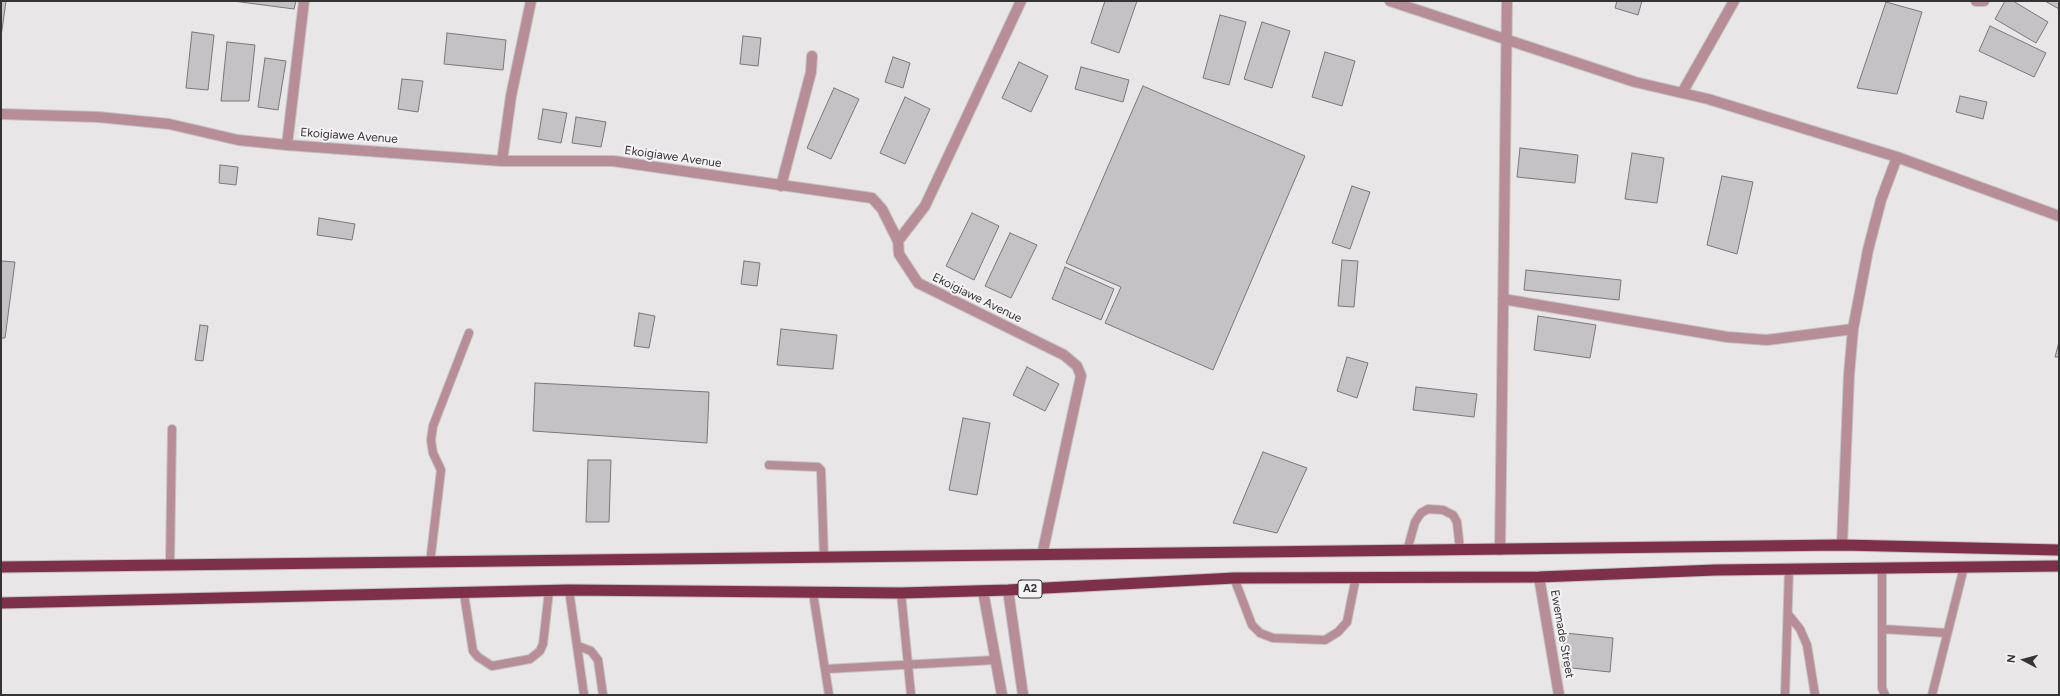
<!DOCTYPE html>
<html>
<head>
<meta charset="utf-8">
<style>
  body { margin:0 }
  #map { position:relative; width:2060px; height:696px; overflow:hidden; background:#e9e6e8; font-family:Figtree,sans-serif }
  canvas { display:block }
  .frame { position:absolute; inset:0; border:2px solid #353435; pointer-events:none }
  .north { position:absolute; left:2004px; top:640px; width:40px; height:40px; -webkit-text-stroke:3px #f6f3f6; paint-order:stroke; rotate:276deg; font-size:11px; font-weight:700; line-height:16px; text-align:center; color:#353435 }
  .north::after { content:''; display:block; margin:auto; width:14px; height:18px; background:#353435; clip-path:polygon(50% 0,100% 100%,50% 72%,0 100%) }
</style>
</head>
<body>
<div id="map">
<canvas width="2060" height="696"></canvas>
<div class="frame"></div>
<div class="north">N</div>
</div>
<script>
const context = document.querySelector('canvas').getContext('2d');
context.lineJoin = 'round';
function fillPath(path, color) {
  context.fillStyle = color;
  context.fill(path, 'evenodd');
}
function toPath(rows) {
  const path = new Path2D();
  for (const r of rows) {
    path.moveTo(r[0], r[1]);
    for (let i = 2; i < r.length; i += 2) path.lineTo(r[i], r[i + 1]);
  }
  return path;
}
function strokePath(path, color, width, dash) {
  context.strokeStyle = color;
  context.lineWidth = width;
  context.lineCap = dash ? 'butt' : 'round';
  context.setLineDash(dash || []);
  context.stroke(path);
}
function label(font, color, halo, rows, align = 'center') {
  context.font = font + ' Figtree,sans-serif';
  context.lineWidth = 4;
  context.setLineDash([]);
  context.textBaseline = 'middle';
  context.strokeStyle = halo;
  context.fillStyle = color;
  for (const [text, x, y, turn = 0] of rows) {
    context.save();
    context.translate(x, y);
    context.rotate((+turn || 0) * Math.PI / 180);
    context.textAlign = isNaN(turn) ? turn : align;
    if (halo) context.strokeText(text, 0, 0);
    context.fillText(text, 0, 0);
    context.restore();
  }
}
const building = toPath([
  [1,1,6,1,1,37,1,1],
  [233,1,296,1,294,9,233,1],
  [1105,1,1137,1,1119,53,1091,43,1105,1],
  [1617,1,1642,1,1638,15,1615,8,1617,1],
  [2005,1,2013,1,2048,22,2036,43,1995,19,2005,1],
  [2045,1,2059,1,2059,9,2045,1],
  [1886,2,1922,12,1897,94,1857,88,1886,2],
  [1220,15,1246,22,1229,85,1203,78,1220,15],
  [1262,22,1290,31,1272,88,1244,79,1262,22],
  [1990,26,2046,53,2034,77,1979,51,1990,26],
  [192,32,214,35,208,90,186,88,192,32],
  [447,33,506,40,503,70,444,64,447,33],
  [743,36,761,38,758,66,740,64,743,36],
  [227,42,255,45,249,101,221,101,227,42],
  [1325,52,1355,61,1342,106,1312,97,1325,52],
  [893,57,910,63,903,88,885,82,893,57],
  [265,58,286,61,278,110,258,107,265,58],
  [1019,62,1048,76,1031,112,1002,98,1019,62],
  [1081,67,1129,80,1123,102,1075,89,1081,67],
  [402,79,423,81,418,112,398,109,402,79],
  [1143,86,1305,156,1213,370,1105,323,1121,287,1066,263,1143,86],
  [834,88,859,99,831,159,807,148,834,88],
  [1960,96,1987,102,1983,119,1956,112,1960,96],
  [905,97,930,109,905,164,880,153,905,97],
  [543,109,567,113,561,143,538,139,543,109],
  [576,117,606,122,601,147,572,143,576,117],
  [1520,148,1578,155,1575,183,1517,177,1520,148],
  [1632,153,1664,158,1657,203,1625,199,1632,153],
  [220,165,238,167,236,185,219,183,220,165],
  [1722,176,1753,182,1737,254,1707,245,1722,176],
  [1352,186,1370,192,1350,249,1332,243,1352,186],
  [972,213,999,226,974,280,946,266,972,213],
  [319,218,355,224,352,240,317,235,319,218],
  [1010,233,1037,245,1011,298,985,286,1010,233],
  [1342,260,1358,261,1354,307,1338,306,1342,260],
  [1,261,15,262,5,338,1,338,1,261],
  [744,261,760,263,757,286,741,284,744,261],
  [1065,267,1114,289,1101,320,1052,299,1065,267],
  [1526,270,1621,280,1619,300,1524,290,1526,270],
  [639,313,655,316,649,348,634,346,639,313],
  [1538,316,1596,325,1590,358,1534,350,1538,316],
  [200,325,208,326,203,361,195,360,200,325],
  [781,329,837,335,833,369,777,365,781,329],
  [2059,342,2059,357,2055,357,2059,342],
  [1347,357,1368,363,1357,398,1337,391,1347,357],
  [1027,367,1059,384,1045,411,1013,395,1027,367],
  [535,383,709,392,707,443,533,431,535,383],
  [1416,387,1477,394,1474,417,1413,410,1416,387],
  [963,418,990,423,977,495,949,490,963,418],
  [1263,452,1307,468,1277,533,1233,523,1263,452],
  [588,460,611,460,609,522,586,522,588,460],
  [1565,633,1613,638,1610,672,1562,667,1565,633]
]);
fillPath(building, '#c5c2c5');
strokePath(building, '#7a777a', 1);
const service = toPath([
  [769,465,818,467,821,470,824,558],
  [1407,551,1415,522,1421,513,1428,509,1443,510,1453,515,1457,522,1460,550],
  [430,563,441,470,433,453,431,440,433,426,469,333],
  [170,565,172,429],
  [1882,568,1882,688,1885,695],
  [1234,578,1252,625,1260,633,1273,638,1325,640,1338,632,1347,622,1356,577],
  [569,590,584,695],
  [813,593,829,695],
  [901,593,911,695],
  [464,594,473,651,478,657,492,666,530,659,540,651,543,644,549,591],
  [1788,614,1800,629,1807,645,1815,695],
  [1882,629,1947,633],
  [578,646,591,651,598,660,603,695],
  [826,669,995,660],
  [1785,695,1789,569],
  [1932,695,1964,567]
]);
const minor = toPath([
  [1390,1,1635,82,1708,99,1897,157,2059,216],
  [1976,1,1984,1],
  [1682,93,1734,1],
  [1,114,98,117,169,124,238,140,287,145,502,161,613,161,872,198,882,209,898,241,899,254,918,283,1064,355,1077,366,1081,376,1042,555],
  [287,145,304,1],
  [502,161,511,96,531,1],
  [781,186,811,72,812,56],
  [898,241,925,206,1021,1],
  [1503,299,1727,337,1767,340,1853,329],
  [1842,545,1849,375,1853,329,1868,250,1881,200,1897,157],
  [1500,550,1507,1],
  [1539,577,1559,695]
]);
const tertiary = toPath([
  [1008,590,1023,695],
  [983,591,1002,695]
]);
const trunk = toPath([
  [1,567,1842,545,2059,550],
  [1,603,569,590,901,593,1008,590,1234,578,1539,577,1715,570,2059,566]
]);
strokePath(service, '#c5c2c4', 10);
strokePath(minor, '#c5c2c4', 12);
strokePath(tertiary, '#c5c2c4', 12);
strokePath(trunk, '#c5c2c4', 13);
strokePath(service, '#b78d97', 8);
strokePath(minor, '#b78d97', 10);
strokePath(tertiary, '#b78d97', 10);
strokePath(trunk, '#7e304b', 11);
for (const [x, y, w] of [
  [1030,589,24]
]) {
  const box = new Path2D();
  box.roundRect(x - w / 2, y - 9, w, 18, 3);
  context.fillStyle = '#f6f3f6';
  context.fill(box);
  strokePath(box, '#353435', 1);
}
label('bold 11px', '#353435', null, [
  ["A2",1030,589]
]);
label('12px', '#353435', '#f6f3f6', [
  ["Ekoigiawe Avenue",349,136,4],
  ["Ekoigiawe Avenue",673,157,8],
  ["Ekoigiawe Avenue",977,298,26],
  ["Ewemade Street",1562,634,80]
]);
</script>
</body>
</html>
